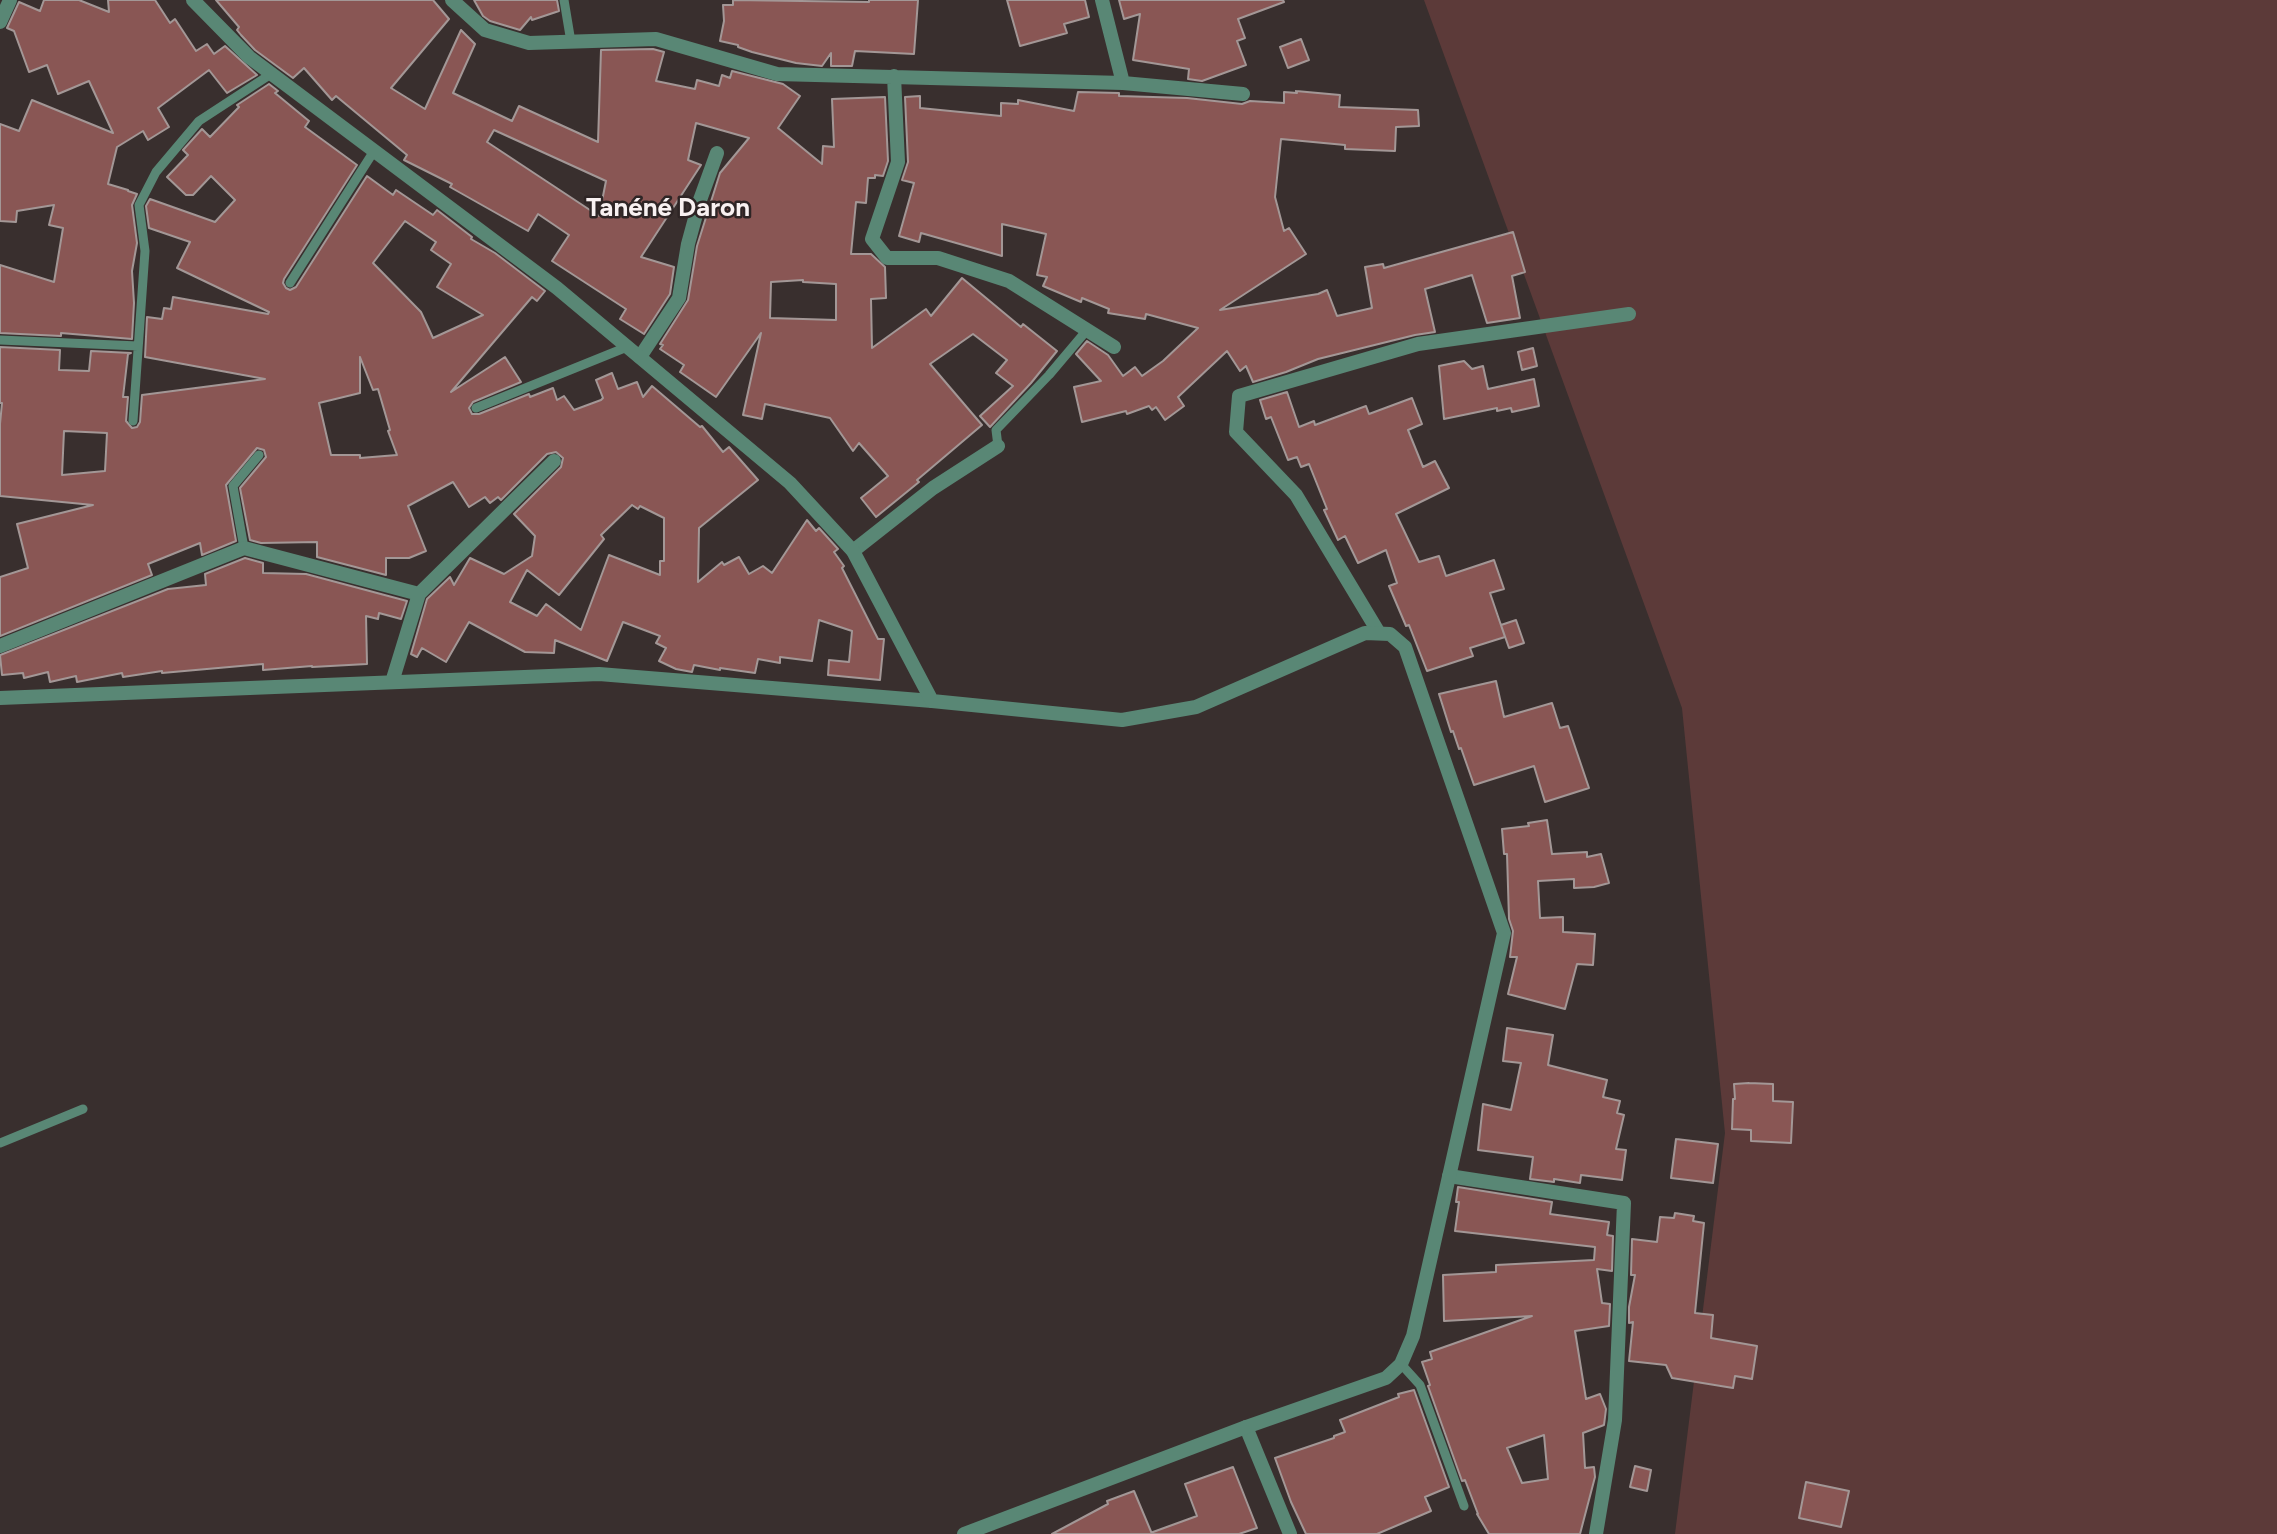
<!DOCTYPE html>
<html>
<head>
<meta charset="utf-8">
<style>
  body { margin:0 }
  canvas { display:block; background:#392f2e }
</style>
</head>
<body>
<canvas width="2277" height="1534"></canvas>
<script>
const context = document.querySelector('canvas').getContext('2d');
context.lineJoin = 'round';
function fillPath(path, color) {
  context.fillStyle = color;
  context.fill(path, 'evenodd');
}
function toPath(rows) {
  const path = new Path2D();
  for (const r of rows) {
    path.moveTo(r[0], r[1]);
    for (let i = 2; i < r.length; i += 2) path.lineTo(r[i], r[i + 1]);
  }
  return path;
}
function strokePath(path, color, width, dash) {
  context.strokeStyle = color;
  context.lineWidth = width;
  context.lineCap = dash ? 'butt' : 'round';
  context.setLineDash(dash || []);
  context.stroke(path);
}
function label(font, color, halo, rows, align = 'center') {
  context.font = font + ' Figtree,sans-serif';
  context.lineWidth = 5;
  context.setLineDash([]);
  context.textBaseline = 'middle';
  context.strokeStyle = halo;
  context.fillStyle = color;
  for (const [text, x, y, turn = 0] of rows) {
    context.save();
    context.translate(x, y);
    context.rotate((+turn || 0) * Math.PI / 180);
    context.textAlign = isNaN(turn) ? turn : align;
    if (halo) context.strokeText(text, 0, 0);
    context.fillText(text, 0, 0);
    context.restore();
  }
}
fillPath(toPath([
  [1424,0,2277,0,2277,1534,1675,1534,1725,1133,1682,708]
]), '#5c3a39');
const building = toPath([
  [44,0,79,0,109,12,108,0,155,0,170,23,175,19,196,51,207,44,214,54,225,46,257,75,227,93,209,70,158,108,169,127,148,140,143,131,117,147,108,184,128,190,128,191,137,194,132,205,137,243,132,271,134,303,132,339,61,333,61,336,0,333,0,265,54,282,63,228,49,225,54,205,17,211,16,222,0,221,0,124,19,131,32,100,113,133,89,81,58,94,47,65,29,72,14,31,7,28,19,2,40,11,44,0],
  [216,0,433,0,449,19,391,88,425,109,461,30,475,44,453,93,512,121,519,106,598,142,601,50,653,49,664,52,656,81,695,89,697,80,719,86,722,75,730,78,732,71,783,84,800,96,778,128,822,164,823,146,834,147,832,99,885,97,888,161,883,176,875,175,875,178,868,178,866,203,856,202,851,254,871,254,885,267,886,298,871,299,872,348,926,309,931,316,962,278,1021,327,1023,324,1057,351,1031,383,990,427,980,416,1013,386,996,373,1007,360,973,334,930,364,982,425,917,480,919,482,876,517,861,498,888,476,859,443,853,451,830,418,765,404,762,419,743,415,761,333,716,397,680,372,684,365,660,349,663,345,660,344,688,300,697,246,720,173,749,138,696,123,688,160,701,165,641,257,674,267,670,294,644,334,620,319,626,309,552,261,569,235,538,214,528,231,450,187,452,184,404,160,407,155,336,96,332,100,304,68,293,78,255,50,241,35,237,30,239,27,216,0],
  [494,130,606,181,599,216,487,142,494,130],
  [803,280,803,282,836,284,836,320,770,318,771,282,803,280],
  [474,0,557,0,559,11,532,20,531,17,520,30,490,21,483,16,474,0],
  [733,0,869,2,869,0,918,0,914,54,855,51,852,66,831,66,831,53,822,66,796,63,752,52,738,47,738,45,720,41,724,21,723,5,733,5,733,0],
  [1007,0,1085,0,1089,17,1064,24,1067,33,1020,46,1007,0],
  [1119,0,1283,0,1284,2,1238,19,1245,38,1237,41,1246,65,1202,81,1188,79,1189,69,1133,60,1140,14,1124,19,1119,0],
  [1301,39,1309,60,1288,68,1280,47,1301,39],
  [269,84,278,91,275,93,309,121,305,127,357,165,284,279,283,283,286,288,290,290,296,287,367,176,393,195,396,190,433,215,437,210,472,237,471,239,495,253,545,291,537,301,532,297,451,392,505,357,521,382,473,402,469,408,472,414,479,414,529,394,530,397,553,388,557,400,564,396,574,410,601,400,603,398,596,380,612,373,618,389,637,382,643,397,652,386,700,427,702,426,723,452,729,447,758,480,699,528,698,582,722,562,724,565,739,557,749,574,763,566,772,573,807,520,816,531,819,528,838,549,834,552,844,566,842,568,878,639,884,639,880,680,828,675,829,660,849,662,852,631,819,620,812,661,780,657,780,663,758,659,755,673,720,668,720,670,694,665,692,672,676,669,659,661,666,648,656,643,660,636,623,622,607,661,555,640,554,653,525,652,469,622,446,662,422,648,417,657,411,654,427,599,450,577,454,585,470,558,504,574,532,556,535,536,514,514,561,467,563,458,556,452,547,454,501,500,498,497,490,503,485,497,469,507,453,482,408,506,426,551,409,558,386,558,386,575,317,557,317,542,261,543,250,540,240,488,266,457,264,450,257,448,226,485,236,541,202,555,200,543,148,564,152,575,0,636,0,577,28,568,17,524,93,505,0,496,0,424,2,403,0,403,0,347,60,350,59,370,89,371,91,351,131,353,128,354,123,397,128,397,126,421,132,428,137,427,140,422,142,395,265,379,145,357,147,317,162,319,164,308,171,309,173,297,268,314,269,312,177,268,190,242,149,228,146,206,150,199,215,222,235,200,211,176,193,195,186,195,167,177,188,155,183,150,202,129,210,137,239,107,237,105,269,84],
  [405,221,436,242,431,250,451,264,437,287,483,315,433,338,421,312,373,263,405,221],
  [360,357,373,390,378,389,390,430,388,431,397,455,360,458,360,455,331,455,319,403,360,393,360,357],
  [64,431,107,433,105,471,62,475,64,431],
  [632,505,638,509,640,506,664,518,664,561,660,561,660,575,609,555,581,630,546,604,537,616,510,602,527,570,559,595,604,539,601,535,632,505],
  [1296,91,1340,95,1339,107,1418,110,1419,126,1396,127,1395,151,1345,149,1345,145,1281,139,1275,197,1284,231,1289,228,1306,254,1220,310,1318,294,1327,290,1337,316,1372,308,1365,267,1383,264,1384,268,1513,232,1525,272,1512,276,1520,318,1487,323,1472,275,1425,289,1435,332,1415,335,1318,359,1286,372,1253,382,1246,366,1240,371,1227,351,1178,397,1184,406,1165,420,1156,407,1152,410,1149,406,1127,414,1126,411,1082,422,1074,387,1101,381,1076,354,1087,341,1108,355,1123,376,1135,367,1142,376,1163,361,1198,328,1146,314,1145,319,1108,313,1109,309,1082,298,1081,302,1043,286,1047,277,1037,275,1046,234,1002,224,1002,256,921,233,919,242,899,236,914,183,902,180,908,162,905,97,920,96,920,108,1001,116,1001,103,1018,104,1018,100,1074,111,1078,92,1119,93,1119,96,1187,98,1242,104,1250,101,1284,103,1284,92,1297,93,1296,91],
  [1533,348,1537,366,1522,370,1518,352,1533,348],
  [1464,361,1472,369,1483,366,1488,389,1534,379,1539,406,1512,412,1511,408,1497,411,1497,408,1444,419,1439,366,1464,361],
  [1287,392,1299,427,1314,421,1315,425,1366,406,1369,414,1412,398,1422,424,1408,430,1423,467,1435,461,1449,488,1396,514,1419,562,1439,556,1446,576,1494,560,1504,589,1490,593,1505,637,1470,648,1473,656,1427,671,1409,625,1406,626,1389,586,1397,583,1386,550,1358,563,1345,536,1338,540,1324,510,1327,509,1309,464,1301,467,1297,457,1288,460,1271,417,1266,419,1260,400,1287,392],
  [245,558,263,563,263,573,306,574,407,601,401,619,379,613,378,619,366,616,367,664,312,667,312,666,263,670,263,664,162,673,162,671,123,677,122,673,77,682,76,676,50,682,48,672,24,678,23,673,2,675,0,655,168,589,206,585,205,574,245,558],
  [1516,620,1524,643,1509,648,1501,625,1516,620],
  [1496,681,1504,717,1552,703,1560,728,1568,726,1589,788,1545,802,1534,766,1474,785,1461,748,1459,749,1453,731,1451,732,1439,694,1496,681],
  [1547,820,1552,854,1587,852,1587,857,1601,854,1609,883,1594,887,1574,888,1574,879,1538,881,1540,918,1563,917,1563,932,1595,934,1593,965,1577,964,1565,1009,1508,994,1517,957,1510,957,1513,931,1509,919,1507,854,1504,854,1502,829,1529,826,1528,823,1547,820],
  [1507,1028,1553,1035,1548,1065,1607,1080,1603,1097,1620,1101,1617,1113,1624,1115,1616,1149,1626,1150,1622,1180,1581,1175,1580,1183,1554,1179,1554,1182,1530,1179,1533,1157,1478,1150,1483,1104,1511,1110,1521,1063,1503,1061,1507,1028],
  [1749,1083,1773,1084,1773,1101,1793,1102,1791,1143,1751,1141,1751,1130,1732,1129,1733,1099,1735,1099,1734,1084,1749,1083],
  [1676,1139,1718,1144,1713,1183,1671,1178,1676,1139],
  [1458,1187,1552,1202,1550,1214,1609,1222,1607,1235,1613,1236,1612,1271,1597,1269,1602,1303,1610,1304,1609,1326,1575,1331,1586,1399,1600,1394,1606,1409,1604,1425,1583,1433,1585,1468,1594,1467,1595,1477,1580,1534,1489,1534,1477,1514,1478,1514,1465,1480,1462,1481,1428,1386,1430,1385,1422,1362,1432,1359,1430,1352,1532,1316,1444,1321,1443,1275,1496,1272,1496,1265,1594,1260,1595,1247,1455,1231,1459,1202,1456,1202,1458,1187],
  [1544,1435,1548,1479,1522,1483,1507,1448,1544,1435],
  [1675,1213,1694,1216,1693,1221,1704,1223,1695,1313,1713,1315,1711,1338,1757,1346,1752,1379,1735,1376,1733,1388,1672,1378,1666,1365,1629,1361,1633,1322,1629,1323,1629,1307,1635,1275,1631,1275,1632,1239,1657,1242,1660,1217,1674,1218,1675,1213],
  [1414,1390,1449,1487,1425,1497,1431,1511,1377,1534,1306,1534,1291,1502,1275,1458,1334,1438,1334,1436,1345,1432,1340,1420,1399,1397,1398,1394,1414,1390],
  [1635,1466,1651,1470,1647,1491,1630,1487,1635,1466],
  [1233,1467,1257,1528,1239,1534,1153,1534,1153,1532,1197,1516,1185,1484,1233,1467],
  [1806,1482,1849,1491,1841,1527,1799,1518,1806,1482],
  [1134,1491,1152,1534,1052,1534,1108,1504,1107,1501,1134,1491]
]);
fillPath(building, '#895654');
strokePath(building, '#a39796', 2);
strokePath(toPath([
  [564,0,571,42],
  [290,283,374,151],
  [0,340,138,346],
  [476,408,627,347],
  [133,421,145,251,139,205,156,172,199,121,271,74],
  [998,446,996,430,1049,375,1087,330],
  [244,548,233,486,259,455],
  [0,1143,83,1109],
  [1401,1364,1420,1385,1464,1506]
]), '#598775', 9);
strokePath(toPath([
  [452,0,485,30,529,43,656,39,777,74,1123,83,1243,94],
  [1102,0,1123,83],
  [0,22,10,0],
  [894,76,898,162,872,239,887,258,938,258,1009,281,1114,347],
  [640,357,679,298,688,244,700,200,717,153],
  [853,551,933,488,998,446],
  [1379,633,1296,495,1236,432,1239,396,1418,344,1629,314],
  [0,646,244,548,419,594],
  [392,682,419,594,554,461],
  [0,698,599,674,932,701],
  [1449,1176,1624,1203,1615,1420,1596,1534],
  [1246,1427,1290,1534]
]), '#598775', 14);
strokePath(toPath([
  [193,0,249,57,557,288,790,483,853,551,932,701,1122,720,1196,707,1365,633,1390,634,1405,647,1504,933,1413,1336,1401,1364,1386,1378,1246,1427,964,1534]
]), '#598775', 14);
label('bold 26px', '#f8f1f1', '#2e2525', [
  ["Tanéné Daron",668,208]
]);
</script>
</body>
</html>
